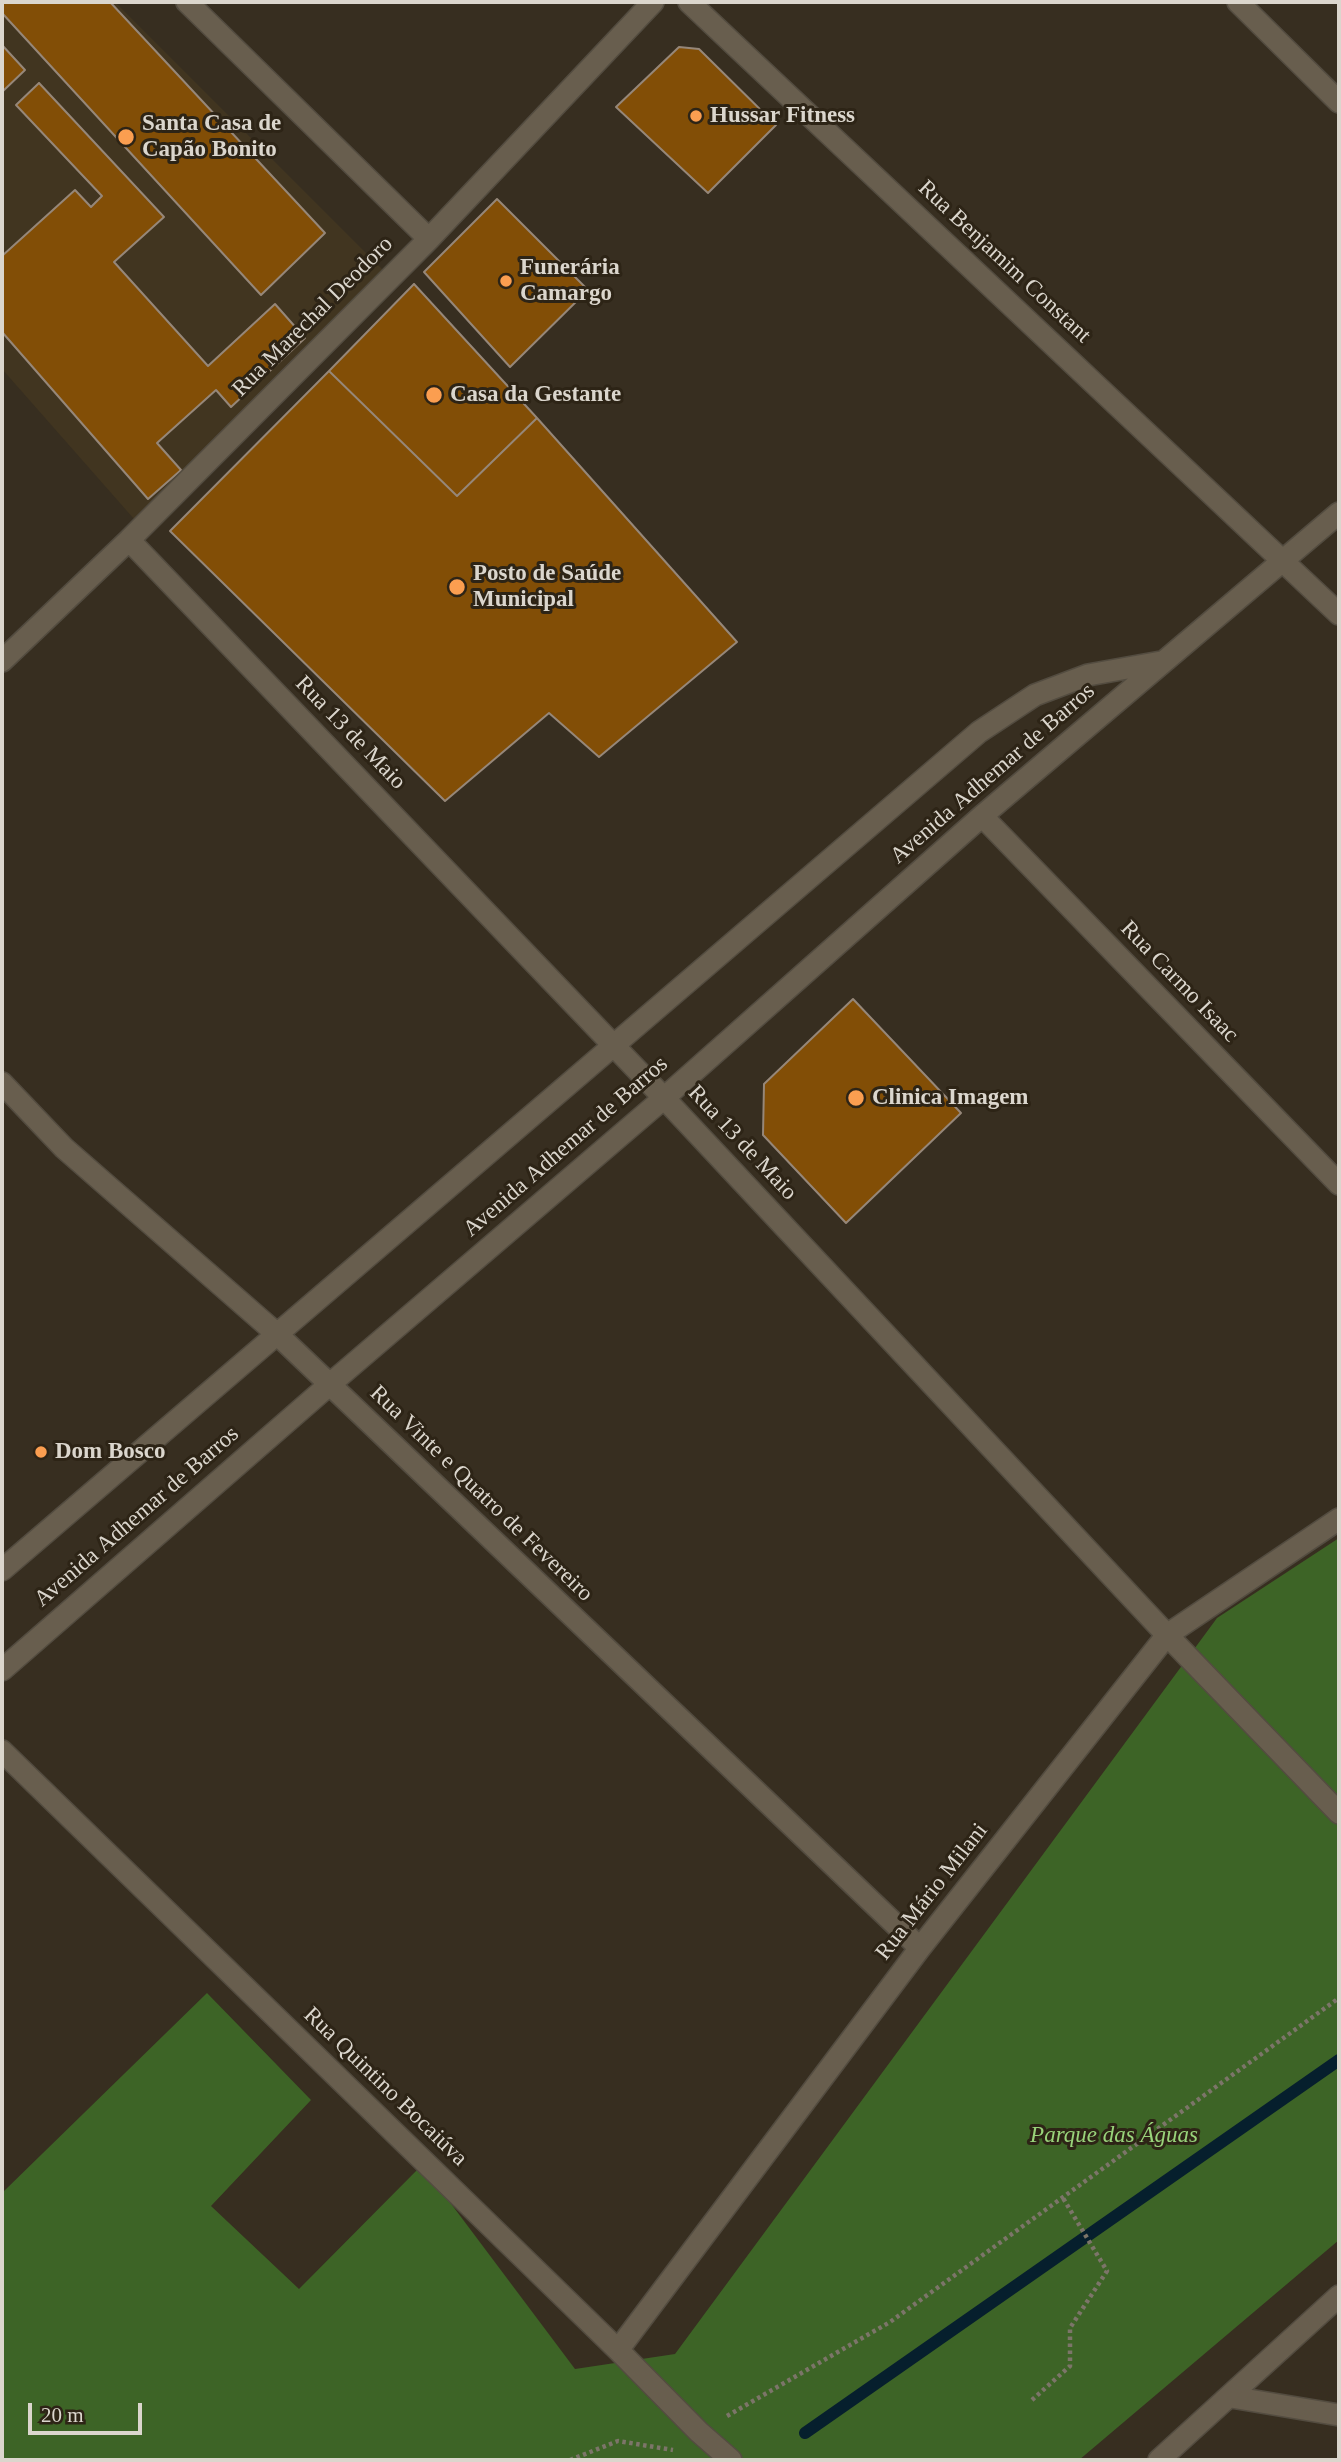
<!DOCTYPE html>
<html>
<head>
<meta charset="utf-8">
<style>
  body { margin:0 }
  #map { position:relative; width:1341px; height:2462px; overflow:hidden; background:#372e20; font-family:Georgia,serif }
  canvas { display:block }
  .frame { position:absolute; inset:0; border:4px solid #dbd6cd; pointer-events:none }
  .scale { position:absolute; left:28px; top:2403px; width:114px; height:32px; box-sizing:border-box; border:4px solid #dbd6cd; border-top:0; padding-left:9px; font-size:21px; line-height:24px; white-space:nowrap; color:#dbd6cd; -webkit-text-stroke:5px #2d2416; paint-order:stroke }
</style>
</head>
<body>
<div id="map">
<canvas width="1341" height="2462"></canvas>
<div class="frame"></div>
<div class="scale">20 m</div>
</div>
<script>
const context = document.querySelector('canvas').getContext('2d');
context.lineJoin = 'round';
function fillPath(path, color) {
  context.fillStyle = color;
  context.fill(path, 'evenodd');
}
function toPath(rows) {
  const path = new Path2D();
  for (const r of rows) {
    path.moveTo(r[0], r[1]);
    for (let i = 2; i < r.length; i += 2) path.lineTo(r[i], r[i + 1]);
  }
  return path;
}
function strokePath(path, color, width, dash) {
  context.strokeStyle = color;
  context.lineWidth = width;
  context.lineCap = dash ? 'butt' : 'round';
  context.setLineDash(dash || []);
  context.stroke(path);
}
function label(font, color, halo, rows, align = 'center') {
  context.font = font + ' Georgia,serif';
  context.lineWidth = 6;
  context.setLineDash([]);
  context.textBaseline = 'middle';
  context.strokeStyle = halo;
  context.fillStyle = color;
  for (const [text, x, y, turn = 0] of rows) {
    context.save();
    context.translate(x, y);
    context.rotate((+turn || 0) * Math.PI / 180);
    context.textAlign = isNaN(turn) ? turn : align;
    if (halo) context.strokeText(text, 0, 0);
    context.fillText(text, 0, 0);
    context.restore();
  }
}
fillPath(toPath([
  [2,2,115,2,385,272,134,519,2,369]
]), '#413520');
fillPath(toPath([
  [1339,1538,1339,2240,1079,2460,2,2460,2,2193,207,1993,311,2100,211,2206,299,2289,422,2165,575,2369,675,2354,1217,1618]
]), '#3d6426');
strokePath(toPath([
  [805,2433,1339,2060]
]), '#061f2d', 12);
const building = toPath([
  [2,2,110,2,325,233,261,295,2,13,2,2],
  [2,45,25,70,2,92,2,45],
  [679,47,699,49,776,125,708,193,616,107,679,47],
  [39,83,164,217,114,262,208,366,275,304,305,338,231,407,216,390,157,443,181,470,148,499,2,332,2,256,75,190,91,207,102,196,16,105,39,83],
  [497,199,588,290,510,367,424,272,497,199],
  [414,284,537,418,457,496,329,371,414,284],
  [329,371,457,496,537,418,737,642,599,757,549,713,445,801,170,531,329,371],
  [853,999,961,1113,846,1223,763,1135,764,1084,853,999]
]);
fillPath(building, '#824e06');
strokePath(building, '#968779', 2);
const street = toPath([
  [187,2,429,239],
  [689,2,1339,614],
  [1238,2,1339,102],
  [129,540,664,1098,1167,1635,1339,1813],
  [2,661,129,540,429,239,653,2],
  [982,816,1339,1184],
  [2,1083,64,1148,277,1334,920,1948],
  [2,1570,979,732,1035,695,1088,675,1161,662],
  [2,1670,329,1385,664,1098,982,816,1339,513],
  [2,1751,618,2350,699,2432,731,2460],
  [618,2350,920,1948,1167,1635,1339,1519],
  [1231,2397,1339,2415],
  [1159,2460,1339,2296]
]);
strokePath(street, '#534c40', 24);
strokePath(toPath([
  [1032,2400,1070,2366,1070,2328,1107,2271,1063,2198],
  [727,2416,890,2322,1339,1998],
  [570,2460,618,2441,673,2450]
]), '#7c7569', 4.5, [3.5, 3.5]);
strokePath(street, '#685e4e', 21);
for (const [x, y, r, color] of [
  [696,116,7,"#fb9e50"],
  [126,137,9,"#fb9e50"],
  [506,281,7,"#fb9e50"],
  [434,395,9,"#fb9e50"],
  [457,587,9,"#fb9e50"],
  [856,1098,9,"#fb9e50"],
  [41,1452,7,"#fb9e50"]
]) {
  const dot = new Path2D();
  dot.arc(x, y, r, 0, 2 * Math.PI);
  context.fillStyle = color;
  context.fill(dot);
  strokePath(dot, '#2d2416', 2.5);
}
label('bold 23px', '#dbd6cd', '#2d2416', [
  ["Hussar Fitness",710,116],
  ["Santa Casa de",142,124],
  ["Capão Bonito",142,150],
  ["Funerária",520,268],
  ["Camargo",520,294],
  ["Casa da Gestante",450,395],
  ["Posto de Saúde",473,574],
  ["Municipal",473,600],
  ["Clinica Imagem",872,1098],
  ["Dom Bosco",55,1452]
], 'left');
label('23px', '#dbd6cd', '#2d2416', [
  ["Rua Benjamim Constant",1004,262,43],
  ["Rua Marechal Deodoro",313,317,-45],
  ["Rua 13 de Maio",350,733,46],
  ["Avenida Adhemar de Barros",993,774,-41],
  ["Rua Carmo Isaac",1179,982,46],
  ["Rua 13 de Maio",742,1143,47],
  ["Avenida Adhemar de Barros",566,1147,-41],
  ["Rua Vinte e Quatro de Fevereiro",481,1494,44],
  ["Avenida Adhemar de Barros",137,1517,-41],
  ["Rua Mário Milani",932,1892,-52],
  ["Rua Quintino Bocaiúva",385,2087,44]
]);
label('italic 23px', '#99d37a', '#2d2416', [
  ["Parque das Águas",1114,2136]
]);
</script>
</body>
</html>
